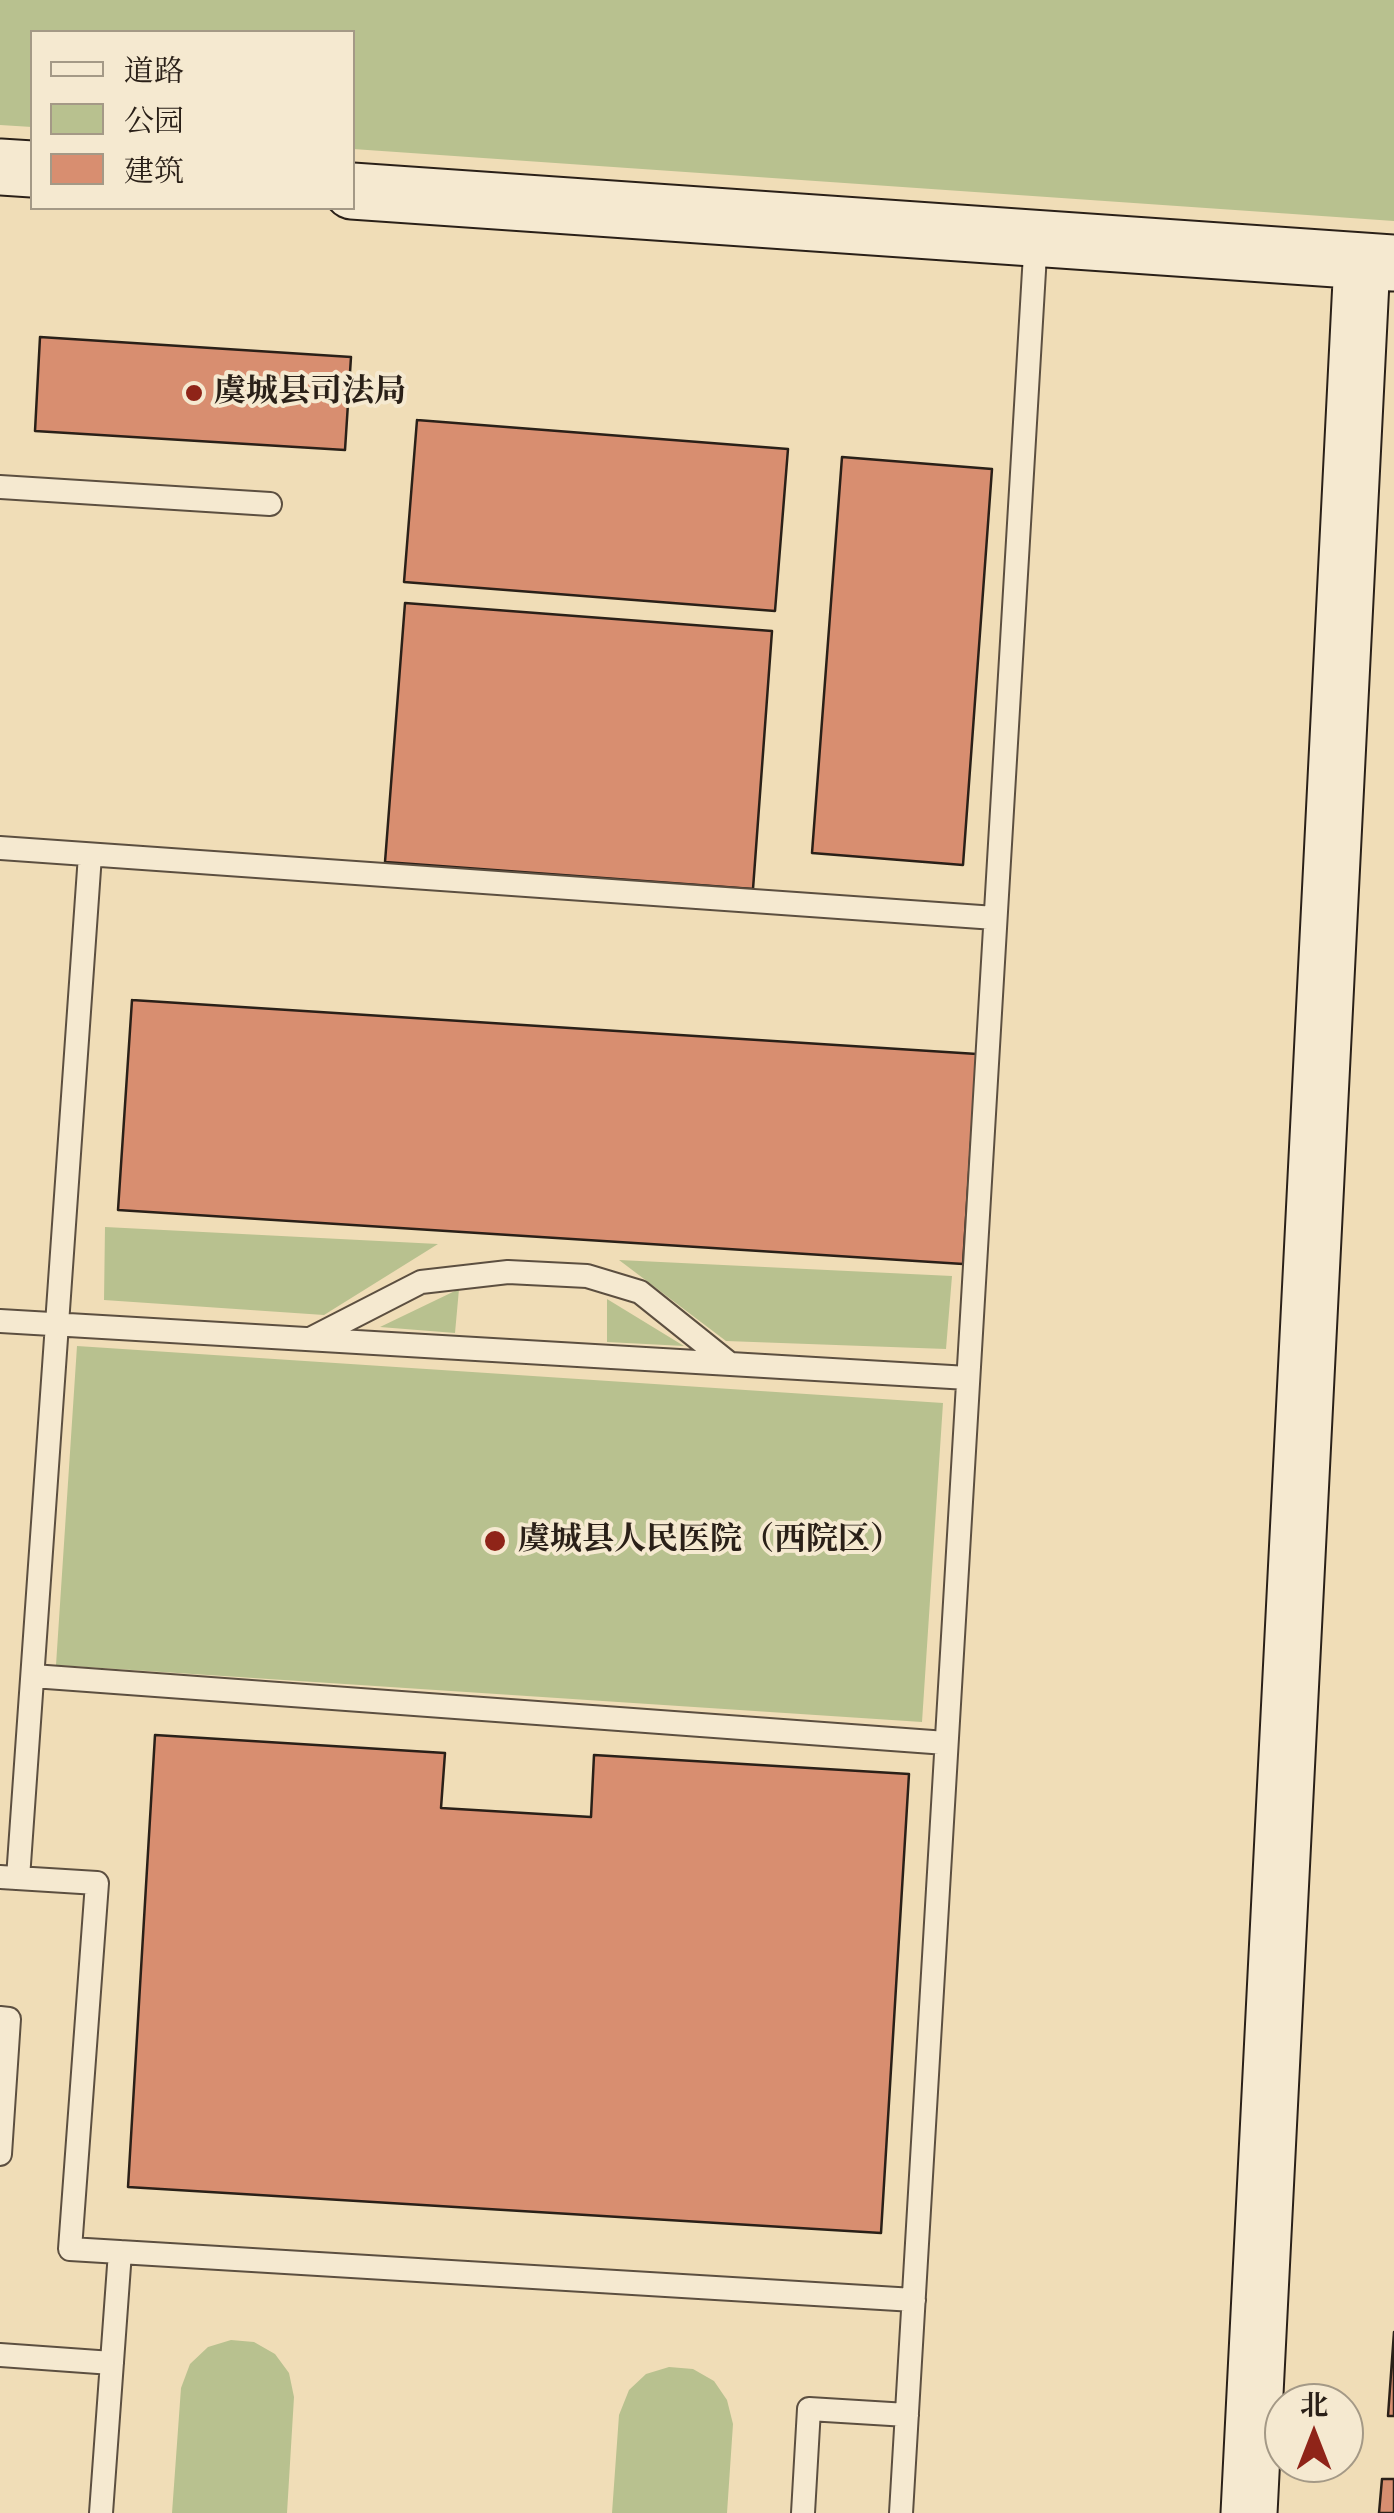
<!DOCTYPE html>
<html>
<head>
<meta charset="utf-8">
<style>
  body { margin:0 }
  #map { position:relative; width:1394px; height:2513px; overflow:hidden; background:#f0ddb7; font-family:"Gentium Book Plus","Noto Serif SC",serif }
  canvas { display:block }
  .legend { position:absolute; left:30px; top:30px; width:325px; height:180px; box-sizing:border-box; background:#f5e9d0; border:2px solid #a49986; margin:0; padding:12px 18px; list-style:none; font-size:30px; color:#2a2018 }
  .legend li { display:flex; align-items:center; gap:20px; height:50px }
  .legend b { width:50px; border:2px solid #a49986 }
  .north { position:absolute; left:1264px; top:2383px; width:100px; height:100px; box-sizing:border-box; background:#f5e9d0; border:2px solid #a49986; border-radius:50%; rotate:0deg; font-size:28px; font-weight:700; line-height:40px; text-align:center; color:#2a2018 }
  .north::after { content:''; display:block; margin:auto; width:35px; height:45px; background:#8f2418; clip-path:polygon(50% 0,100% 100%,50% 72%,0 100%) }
</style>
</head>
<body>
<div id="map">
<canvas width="1394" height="2513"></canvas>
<ul class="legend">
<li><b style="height:12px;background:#f5e9d0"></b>道路</li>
<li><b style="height:28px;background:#b8c18f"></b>公园</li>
<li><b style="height:28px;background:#d88e70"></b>建筑</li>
</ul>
<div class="north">北</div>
</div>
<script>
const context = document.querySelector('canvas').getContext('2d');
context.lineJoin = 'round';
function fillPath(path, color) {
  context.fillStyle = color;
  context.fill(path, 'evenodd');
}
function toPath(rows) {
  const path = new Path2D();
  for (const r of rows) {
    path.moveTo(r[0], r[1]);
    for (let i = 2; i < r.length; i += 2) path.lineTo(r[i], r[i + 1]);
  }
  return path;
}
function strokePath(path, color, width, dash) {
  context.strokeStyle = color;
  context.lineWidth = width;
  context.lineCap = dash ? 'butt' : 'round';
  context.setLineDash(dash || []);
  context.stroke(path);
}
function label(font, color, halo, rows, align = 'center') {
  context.font = font + ' "Gentium Book Plus","Noto Serif SC",serif';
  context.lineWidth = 8;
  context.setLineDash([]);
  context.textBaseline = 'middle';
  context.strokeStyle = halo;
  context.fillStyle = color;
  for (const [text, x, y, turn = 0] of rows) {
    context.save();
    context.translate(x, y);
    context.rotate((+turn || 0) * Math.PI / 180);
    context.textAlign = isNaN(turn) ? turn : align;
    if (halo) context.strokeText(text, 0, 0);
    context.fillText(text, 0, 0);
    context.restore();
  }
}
fillPath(toPath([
  [0,0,1394,0,1394,221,353,149,352,32,32,32,32,127,0,125],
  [105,1227,438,1244,324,1315,104,1300],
  [619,1260,952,1276,946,1349,726,1341],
  [459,1289,455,1333,380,1327],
  [607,1299,684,1346,607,1342],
  [77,1346,943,1403,922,1722,56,1665],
  [231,2340,254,2342,275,2354,289,2373,294,2397,287,2513,172,2513,181,2388,190,2364,208,2347],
  [669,2367,693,2369,714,2381,727,2400,733,2424,727,2513,612,2513,619,2415,629,2390,646,2374]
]), '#b8c18f');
const building = toPath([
  [40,337,351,357,345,450,35,431,40,337],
  [417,420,788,449,775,611,404,582,417,420],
  [842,457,992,469,963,865,812,853,842,457],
  [405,603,772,631,753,889,385,862,405,603],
  [132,1000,977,1054,963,1264,118,1210,132,1000],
  [155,1735,445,1753,441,1808,591,1817,594,1755,909,1774,881,2233,128,2187,155,1735],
  [1394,2332,1394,2416,1388,2416,1394,2332],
  [1382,2479,1394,2479,1394,2513,1379,2513,1382,2479]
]);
fillPath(building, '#d88e70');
strokePath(building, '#2a2018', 2.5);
const lane = toPath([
  [0,487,270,504],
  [0,848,995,918],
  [0,1321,968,1378],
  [310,1339,421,1282,508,1272,587,1276,640,1292,730,1364],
  [33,1676,946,1743],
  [0,1877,97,1883,70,2249,914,2300],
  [18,1878,90,855],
  [0,2018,9,2019,0,2154],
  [0,2355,112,2363],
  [101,2513,120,2252],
  [803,2513,809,2409,907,2415],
  [901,2513,1036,237]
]);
const secondary = toPath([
  [0,167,32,169],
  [352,191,1394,263],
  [1249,2513,1362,261]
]);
strokePath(lane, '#5c4f40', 26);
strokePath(secondary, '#2a2018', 59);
strokePath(lane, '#f5e9d0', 22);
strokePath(secondary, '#f5e9d0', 55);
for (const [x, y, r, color] of [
  [194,393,10,"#8f2418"],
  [495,1541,12,"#8f2418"]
]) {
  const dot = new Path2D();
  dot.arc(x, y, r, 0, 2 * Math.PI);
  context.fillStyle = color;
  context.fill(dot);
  strokePath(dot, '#f5e9d0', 4);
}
label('bold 32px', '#2a2018', '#f5e9d0', [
  ["虞城县司法局",214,393],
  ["虞城县人民医院（西院区）",518,1541]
], 'left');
</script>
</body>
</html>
